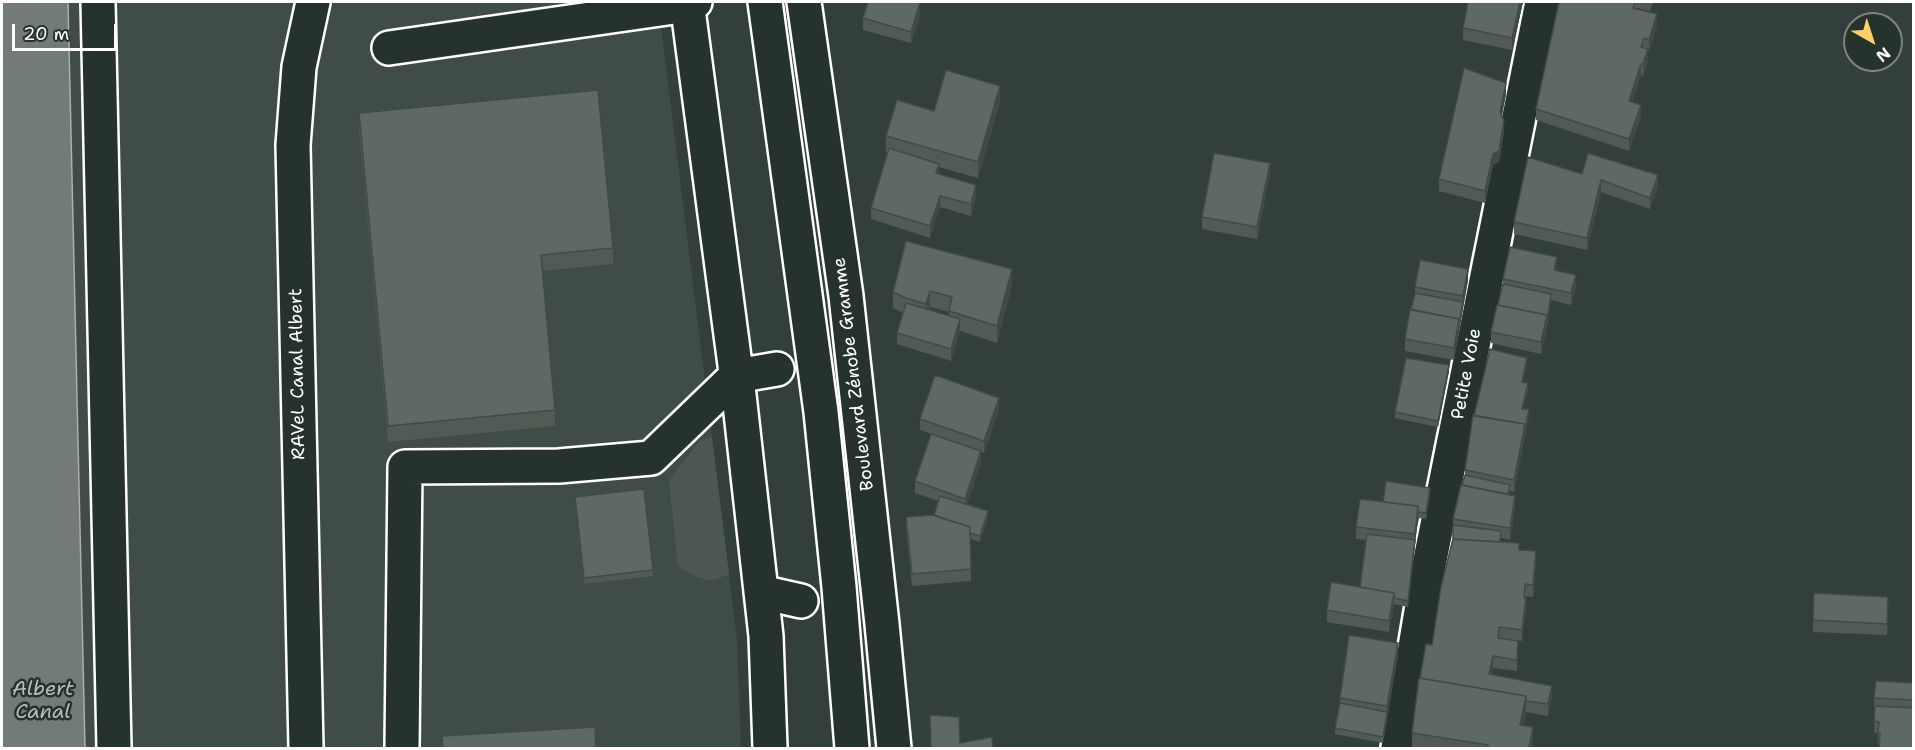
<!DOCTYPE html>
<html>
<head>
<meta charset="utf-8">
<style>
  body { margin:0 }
  #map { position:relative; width:1915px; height:750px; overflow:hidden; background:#333f3a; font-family:"Shantell Sans",sans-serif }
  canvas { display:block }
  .frame { position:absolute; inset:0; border:3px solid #fff; pointer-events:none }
  .north { position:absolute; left:1843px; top:12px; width:60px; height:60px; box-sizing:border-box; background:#26332d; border:2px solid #7d8581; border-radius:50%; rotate:141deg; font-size:16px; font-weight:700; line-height:24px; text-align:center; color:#fff }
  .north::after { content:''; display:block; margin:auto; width:21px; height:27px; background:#ffd166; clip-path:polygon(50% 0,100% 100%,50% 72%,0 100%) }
  .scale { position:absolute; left:12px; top:24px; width:105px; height:27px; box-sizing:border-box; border:3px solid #fff; border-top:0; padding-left:8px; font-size:18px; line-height:21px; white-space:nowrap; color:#fff; -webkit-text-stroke:4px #26332d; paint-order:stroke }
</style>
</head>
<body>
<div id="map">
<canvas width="1915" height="750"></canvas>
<div class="frame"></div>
<div class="north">N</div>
<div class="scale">20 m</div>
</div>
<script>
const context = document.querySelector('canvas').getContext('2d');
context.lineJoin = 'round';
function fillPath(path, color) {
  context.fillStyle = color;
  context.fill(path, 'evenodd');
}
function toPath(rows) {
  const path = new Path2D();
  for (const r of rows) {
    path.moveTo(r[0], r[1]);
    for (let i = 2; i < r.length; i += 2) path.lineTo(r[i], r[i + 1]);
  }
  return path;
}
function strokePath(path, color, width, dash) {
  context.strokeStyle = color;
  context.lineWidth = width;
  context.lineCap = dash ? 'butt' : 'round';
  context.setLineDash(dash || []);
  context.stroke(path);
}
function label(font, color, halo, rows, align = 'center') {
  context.font = font + ' "Shantell Sans",sans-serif';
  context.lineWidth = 5;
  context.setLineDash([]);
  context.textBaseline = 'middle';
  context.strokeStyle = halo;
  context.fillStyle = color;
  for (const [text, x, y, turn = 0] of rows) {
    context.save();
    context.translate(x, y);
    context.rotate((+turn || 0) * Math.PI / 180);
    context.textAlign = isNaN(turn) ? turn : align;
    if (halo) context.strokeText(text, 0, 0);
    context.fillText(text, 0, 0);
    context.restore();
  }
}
fillPath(toPath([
  [68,2,658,2,737,639,741,748,85,748]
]), '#404c47');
fillPath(toPath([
  [712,438,729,574,717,579,709,580,696,577,678,566,669,481,700,440]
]), '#4d5853');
const water = toPath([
  [2,2,68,2,85,748,2,748,2,2]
]);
fillPath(water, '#737b78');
strokePath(water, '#abb0ae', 1.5);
const minor = toPath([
  [98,2,114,748],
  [687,2,739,395,766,636,770,748],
  [804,2,846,296,882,624,894,748],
  [389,48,688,5,695,2],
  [761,592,801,601],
  [306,748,293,145,299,67,313,2],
  [402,748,405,467,559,466,651,458,736,376,777,369],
  [1398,748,1428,570,1542,2]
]);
const major = toPath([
  [765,2,821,412,839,587,852,748]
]);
strokePath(minor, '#fff', 38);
strokePath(major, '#fff', 38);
strokePath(minor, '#26332d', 33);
strokePath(major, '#26332d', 33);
fillPath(toPath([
  [1523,2,1512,50,1463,40,1463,28],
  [1559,2,1653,2,1650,11,1636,8,1657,26,1649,51,1648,51,1648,61,1643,76,1641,75,1632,102,1641,117,1629,151,1536,120,1536,109],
  [920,15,911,43,863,30,863,18],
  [1506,94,1502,116,1504,132,1499,162,1493,165,1485,203,1439,191,1439,179],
  [1000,102,978,178,939,167,939,174,976,197,971,216,940,207,930,238,871,219,871,208,888,152,886,152,886,136,934,111],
  [359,113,613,248,613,264,542,271,555,410,555,426,388,442,359,129],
  [1270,174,1257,239,1202,229,1202,217],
  [1582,174,1658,186,1650,209,1601,192,1587,250,1514,234,1514,222],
  [1557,268,1557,271,1576,286,1571,305,1551,300,1547,327,1541,354,1491,343,1491,332,1503,284,1503,279],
  [1468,280,1454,360,1405,351,1405,339,1415,293,1415,287],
  [1012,285,997,343,960,331,951,361,897,344,897,333,903,313,893,308,893,292],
  [930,307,949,312,949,316,929,310],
  [1527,364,1523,382,1528,389,1523,409,1529,415,1514,492,1510,491,1509,494,1515,507,1510,540,1501,538,1501,542,1519,550,1536,562,1533,597,1525,596,1526,609,1522,641,1506,639,1518,641,1517,671,1493,668,1491,675,1552,698,1548,716,1526,712,1523,726,1533,743,1532,748,1412,748,1412,733,1420,678,1432,645,1453,539,1453,519,1465,475,1465,470,1474,416],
  [1449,371,1438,427,1395,418,1395,412],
  [999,409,984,453,981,452,981,462,967,504,988,517,980,542,970,539,971,581,912,586,906,529,906,517,934,515,939,501,915,493,915,481,931,434,920,430,920,419],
  [1430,494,1426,519,1418,518,1408,607,1394,604,1389,632,1327,622,1327,610,1360,587,1366,540,1356,539,1356,527,1383,502],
  [575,497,653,570,653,576,584,584],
  [1888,609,1887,635,1813,632,1813,620],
  [1398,654,1383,743,1335,734,1335,728,1340,703,1340,698],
  [1914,683,1914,748,1878,744,1878,733,1874,733,1875,709,1874,709,1874,698]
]), '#525a56');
fillPath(toPath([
  [1520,2,1523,2,1512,50,1512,38],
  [920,3,920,15,911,43,911,32],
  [1657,14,1657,26,1649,51,1649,40],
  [1648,49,1648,61,1643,76,1643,64],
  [1641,64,1641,75,1629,113,1629,101],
  [1506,83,1506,94,1500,124,1500,112],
  [1000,86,1000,102,978,178,978,162],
  [1641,105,1641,117,1629,151,1629,139],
  [1504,120,1504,132,1499,162,1493,165,1485,203,1485,191,1493,154],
  [1270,163,1270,174,1257,239,1257,227],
  [939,164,939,175,936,173],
  [1658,175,1658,186,1650,209,1650,198],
  [1601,180,1601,192,1587,250,1587,238],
  [976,185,976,197,971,216,971,204],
  [940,196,940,207,930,238,930,226],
  [1557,257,1557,268,1554,282,1554,270],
  [1012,269,1012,285,997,343,997,326],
  [1468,269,1468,280,1454,360,1454,348,1463,302,1463,296],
  [1576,275,1576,286,1571,305,1571,293],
  [930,291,930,307,926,320,926,304],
  [1551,294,1547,327,1541,354,1541,342],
  [960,319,960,331,951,361,951,349],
  [1527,358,1527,364,1522,388,1522,382],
  [1449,365,1449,371,1438,427,1438,421],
  [1528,383,1528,389,1522,415,1522,409],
  [999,398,999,409,984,453,984,441],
  [1529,409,1529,415,1525,436,1514,492,1514,480],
  [981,451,981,462,965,510,965,499],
  [1430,488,1430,494,1426,519,1426,513],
  [1515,496,1515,507,1510,540,1510,528],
  [1418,506,1418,518,1408,607,1408,601],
  [988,511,988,517,980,542,980,536],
  [1536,551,1536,562,1533,597,1533,585],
  [1394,593,1394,604,1389,632,1389,621],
  [1526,597,1526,609,1522,641,1522,630],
  [1398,643,1398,654,1383,743,1387,706],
  [1493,656,1493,668,1489,686,1489,674],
  [1552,686,1552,698,1548,716,1548,704],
  [1526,696,1526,712,1520,741,1520,725],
  [1533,727,1533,743,1532,748,1529,748]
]), '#424a46');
const building = toPath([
  [868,2,914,2,920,3,911,32,863,18,868,2],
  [1468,2,1520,2,1512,38,1463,28,1468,2],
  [1559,2,1635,2,1633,8,1657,14,1649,40,1644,38,1641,47,1648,49,1643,64,1641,64,1629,101,1641,105,1629,139,1536,109,1559,2],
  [1464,68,1506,83,1500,112,1504,120,1499,151,1493,154,1485,191,1439,179,1464,68],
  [946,70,1000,86,978,162,886,136,897,100,934,111,946,70],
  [598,90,613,248,541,255,555,410,388,426,359,113,598,90],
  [889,148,939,164,936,173,976,185,971,204,940,196,930,226,871,208,889,148],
  [1214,153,1270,163,1257,227,1202,217,1214,153],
  [1588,153,1658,175,1650,198,1601,180,1587,238,1514,222,1528,157,1582,174,1588,153],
  [906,241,1012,269,997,326,949,311,952,297,930,291,926,304,906,298,893,292,906,241],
  [1510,247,1557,257,1554,270,1576,275,1571,293,1503,279,1510,247],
  [1420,260,1468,269,1463,296,1415,287,1420,260],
  [1503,284,1551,294,1547,321,1547,315,1498,305,1503,284],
  [1415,293,1463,302,1459,324,1459,319,1411,310,1415,293],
  [906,303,960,319,951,349,897,333,906,303],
  [1497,305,1547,315,1541,342,1491,332,1497,305],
  [1410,309,1459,319,1454,348,1405,339,1410,309],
  [1490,349,1527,358,1522,382,1528,383,1522,409,1529,409,1525,430,1525,424,1474,416,1490,349],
  [1406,358,1449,365,1438,421,1395,412,1406,358],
  [935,375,999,398,984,441,920,419,935,375],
  [1473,415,1525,424,1514,480,1465,470,1473,415],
  [931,434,981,451,965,499,915,481,931,434],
  [1465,475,1510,485,1508,494,1462,485,1465,475],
  [1386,481,1430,488,1426,513,1418,512,1418,506,1383,502,1386,481],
  [1461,485,1515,496,1510,528,1453,519,1461,485],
  [644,489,653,570,584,578,575,497,644,489],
  [940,496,988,511,980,536,970,533,970,527,934,515,940,496],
  [1360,499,1418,506,1415,534,1356,527,1360,499],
  [932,515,970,527,971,569,912,574,906,517,932,515],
  [1453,525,1501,531,1500,542,1453,539,1453,525],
  [1367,534,1415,540,1408,601,1394,598,1394,593,1360,587,1367,534],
  [1453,539,1519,543,1519,550,1536,551,1533,585,1525,584,1524,598,1526,597,1522,630,1499,627,1498,638,1518,641,1517,660,1493,656,1489,674,1552,686,1548,704,1526,701,1526,696,1420,678,1426,644,1432,645,1441,587,1453,539],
  [1331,582,1394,593,1389,621,1327,610,1331,582],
  [1814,593,1888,597,1887,624,1813,620,1814,593],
  [1349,635,1398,643,1387,706,1340,698,1349,635],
  [1419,678,1526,696,1520,725,1533,727,1529,748,1495,748,1487,747,1488,745,1412,733,1419,678],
  [1876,681,1914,683,1914,700,1874,698,1876,681],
  [1340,703,1387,712,1383,737,1335,728,1340,703],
  [1875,706,1914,708,1914,748,1879,748,1880,733,1878,732,1879,722,1874,721,1875,706],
  [930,715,959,717,960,743,992,737,993,748,931,748,930,715],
  [595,727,596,748,443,748,442,736,595,727]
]);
fillPath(building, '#5f6964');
strokePath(building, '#424a46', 1.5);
label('18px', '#fff', '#26332d', [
  ["RAVeL Canal Albert",298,374,-91],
  ["Boulevard Zénobe Gramme",854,374,-97],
  ["Petite Voie",1467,374,-79]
]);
label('italic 20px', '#b9bdbc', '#26332d', [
  ["Albert",43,690],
  ["Canal",43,713]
]);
</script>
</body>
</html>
